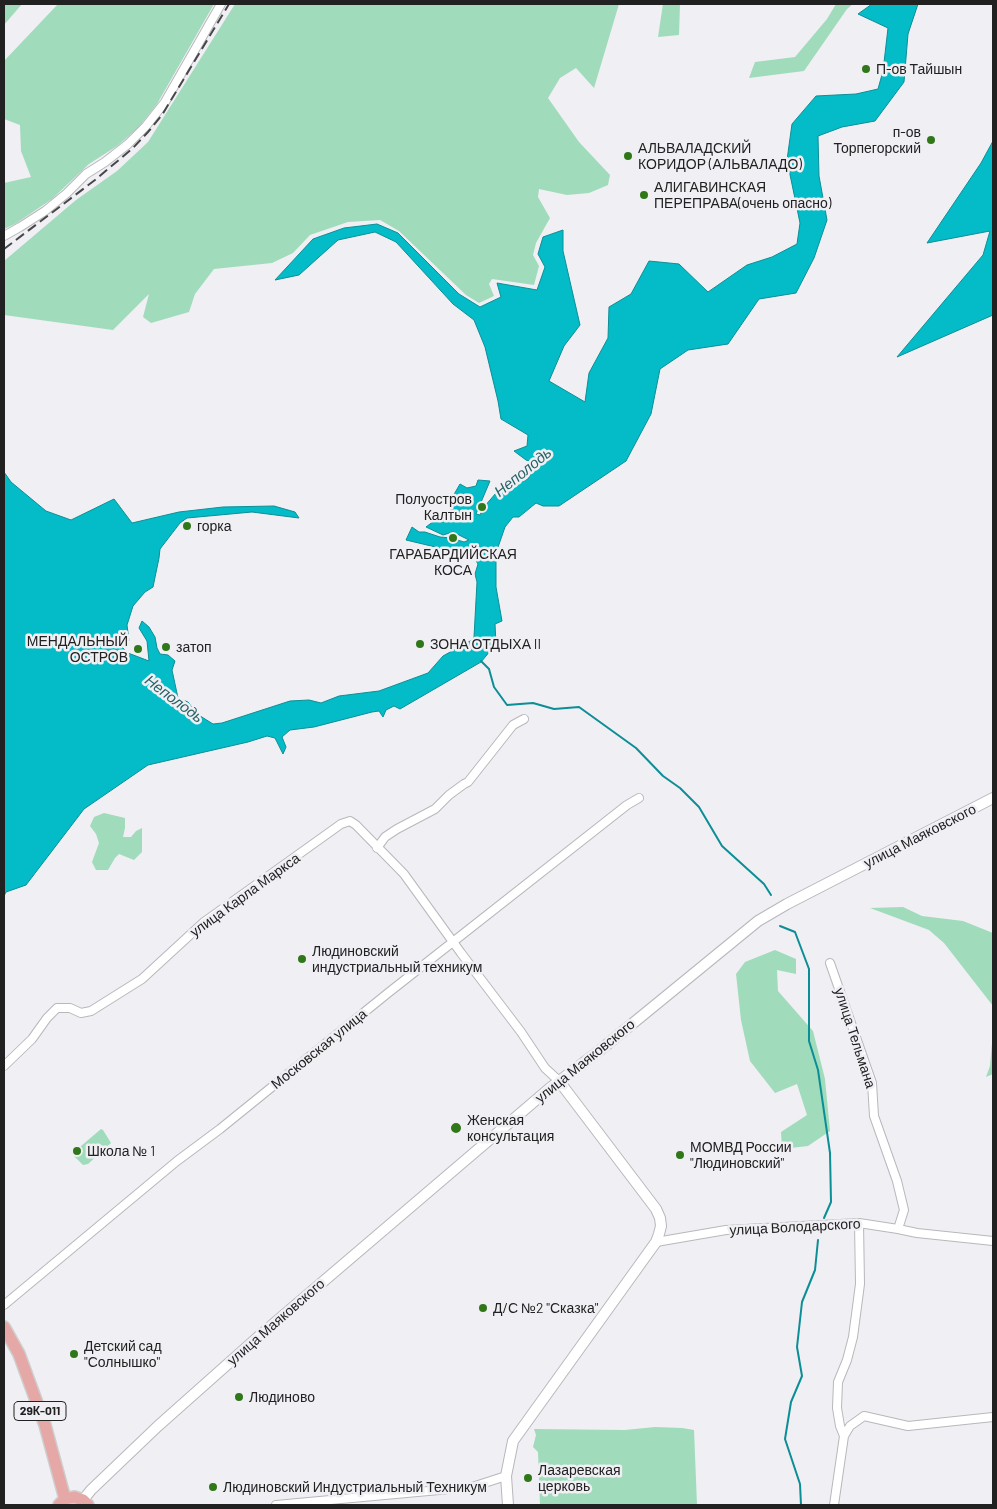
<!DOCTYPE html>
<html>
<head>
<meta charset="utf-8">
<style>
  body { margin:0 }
  #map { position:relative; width:997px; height:1509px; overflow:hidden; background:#f0eff3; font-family:Barlow,sans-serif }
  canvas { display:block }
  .frame { position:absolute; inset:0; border:5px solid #212122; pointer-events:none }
</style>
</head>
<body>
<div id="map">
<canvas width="997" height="1509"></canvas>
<div class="frame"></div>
</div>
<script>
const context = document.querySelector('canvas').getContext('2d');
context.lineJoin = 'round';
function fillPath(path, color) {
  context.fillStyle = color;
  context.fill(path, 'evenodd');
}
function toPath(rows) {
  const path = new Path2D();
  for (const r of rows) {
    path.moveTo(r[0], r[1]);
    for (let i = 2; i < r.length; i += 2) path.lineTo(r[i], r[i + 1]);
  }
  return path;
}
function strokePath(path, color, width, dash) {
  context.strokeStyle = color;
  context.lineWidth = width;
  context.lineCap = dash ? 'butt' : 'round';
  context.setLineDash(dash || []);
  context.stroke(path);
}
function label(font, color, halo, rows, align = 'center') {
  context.font = font + ' Barlow,sans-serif';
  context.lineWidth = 5;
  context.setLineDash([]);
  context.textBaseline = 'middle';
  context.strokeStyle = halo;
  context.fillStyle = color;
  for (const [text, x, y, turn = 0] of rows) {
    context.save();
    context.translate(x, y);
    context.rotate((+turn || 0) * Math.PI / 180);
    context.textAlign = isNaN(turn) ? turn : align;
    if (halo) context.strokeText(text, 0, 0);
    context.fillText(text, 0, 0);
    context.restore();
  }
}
fillPath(toPath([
  [4,4,22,4,4,25],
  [58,4,214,4,157,104,138,128,117,146,89,164,52,199,15,224,4,229,4,183,31,177,21,151,20,125,4,119,4,61],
  [235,4,619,4,594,88,576,68,560,78,548,98,579,142,610,175,608,185,589,193,567,195,539,189,538,197,550,218,536,243,533,255,539,266,534,285,492,279,489,284,494,296,479,303,466,295,399,231,380,220,348,222,310,235,293,253,272,263,214,269,195,294,189,312,151,323,143,317,149,294,113,330,4,315,4,261,76,200,117,171,148,142],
  [663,4,680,4,679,35,658,37],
  [836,4,853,4,847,9,804,71,749,78,755,62,795,57,827,19],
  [104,813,125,818,125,828,123,837,131,837,136,831,142,828,142,852,134,860,119,854,115,858,108,870,96,870,92,862,99,843,96,834,90,826,94,817],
  [903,907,922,916,963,921,993,933,993,1006,944,943,929,930,870,908],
  [775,950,796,959,796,974,777,970,778,991,813,1031,825,1079,830,1131,808,1146,782,1149,781,1132,807,1115,797,1084,775,1093,750,1061,741,1020,736,974,745,962],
  [993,1031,993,1074,986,1077,990,1066],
  [101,1129,103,1130,111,1143,88,1164,83,1165,74,1156,74,1152],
  [655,1427,682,1428,694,1430,697,1505,540,1505,538,1452,533,1447,536,1435,534,1429,625,1430]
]), '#a0dbbb');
const water = toPath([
  [872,4,918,4,908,34,904,82,875,121,842,127,818,136,819,176,827,220,814,258,796,293,759,299,728,344,688,350,660,369,651,414,626,461,559,506,543,506,536,503,519,517,513,517,505,527,496,553,496,587,502,621,495,624,496,644,481,662,400,709,394,706,386,710,383,717,379,711,372,712,314,727,290,730,282,737,286,747,283,754,275,738,267,736,248,742,148,765,84,809,26,885,6,892,4,896,4,472,11,482,46,511,71,520,114,499,132,523,179,512,223,507,274,506,295,512,299,518,252,512,187,518,180,523,160,549,159,558,153,587,145,592,133,606,127,625,129,641,122,647,128,653,149,661,147,641,139,628,142,621,149,627,155,637,157,648,160,654,168,655,175,661,172,670,178,698,188,702,197,714,213,724,222,723,290,701,309,700,321,703,339,696,379,691,428,673,443,656,470,641,474,637,477,582,475,574,478,564,473,556,461,548,448,550,406,540,412,527,419,532,425,532,440,537,451,538,464,542,469,540,453,532,443,535,426,527,434,521,442,522,453,516,449,503,460,484,467,488,476,486,478,480,490,481,476,514,480,515,484,507,496,493,528,479,532,471,539,465,526,460,514,451,527,446,528,435,501,419,498,401,485,347,474,320,453,304,396,242,375,232,338,240,299,275,275,280,313,239,344,228,377,224,398,233,459,294,480,307,501,297,497,283,537,290,545,267,538,254,543,237,563,230,563,251,580,325,564,346,549,381,585,402,589,373,608,338,609,307,631,294,649,261,679,264,708,292,747,265,772,257,797,244,800,223,787,160,792,124,816,96,856,94,878,89,883,71,888,28,858,14,872,4],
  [993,141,993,315,897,357,983,255,990,231,927,243,981,163,993,141]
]);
fillPath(water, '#03bcc7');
strokePath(water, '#0c8e96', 1);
strokePath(toPath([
  [481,661,489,669,494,687,507,705,533,703,554,709,579,707,636,748,663,776,680,788,699,807,722,846,764,884,771,895],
  [780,926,795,932,809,969,809,1041,818,1070,830,1153,831,1202,824,1218],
  [801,1505,800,1484,785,1439,791,1402,802,1376,797,1347,802,1302,815,1270,818,1240]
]), '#0c8e96', 2);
const street = toPath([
  [4,236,20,227,45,211,67,193,86,174,105,162,128,144,146,126,165,102,221,4],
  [377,848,385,837,397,829,435,809,449,795,464,784,468,782,513,725,524,719],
  [830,963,872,1083,874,1116,897,1181,904,1210,898,1229],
  [4,1066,32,1039,47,1018,57,1008,70,1008,81,1013,91,1011,142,979,204,922,341,824,350,821,356,825,404,874,461,953,521,1032,545,1068,559,1081],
  [656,1242,726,1230,859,1223,898,1229,917,1233,993,1241],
  [4,1305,177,1161,220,1129,388,993,627,805,639,798],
  [844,1436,840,1426,837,1408,838,1382,847,1360,853,1337,860,1284,859,1223],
  [276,1505,472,1487,506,1476],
  [834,1505,844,1436,850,1426,864,1416,908,1426,993,1417]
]);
const secondary = toPath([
  [83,1500,91,1490,158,1426,257,1338,550,1088,599,1051,758,921,787,904,993,798],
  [508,1505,506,1476,513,1441,656,1242,659,1234,661,1226,660,1218,656,1209,559,1081]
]);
const primary = toPath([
  [4,1327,19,1354,45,1425,65,1499],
  [59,1505,65,1499,74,1497,83,1500,88,1505]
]);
strokePath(street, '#b8b7bc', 10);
strokePath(secondary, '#b8b7bc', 12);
strokePath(primary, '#cecece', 14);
strokePath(street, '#fff', 8);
strokePath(secondary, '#fff', 10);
strokePath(primary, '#e6a7a7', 11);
strokePath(toPath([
  [4,249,95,180,133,148,148,132,162,115,229,4]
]), '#474749', 2, [10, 5]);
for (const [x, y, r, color] of [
  [866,69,5,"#30771a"],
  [931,140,5,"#30771a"],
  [628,156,5,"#30771a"],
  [644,195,5,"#30771a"],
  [482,507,5,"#30771a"],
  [187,526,5,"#30771a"],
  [453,538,5,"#30771a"],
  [420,644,5,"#30771a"],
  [166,647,5,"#30771a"],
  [138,649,5,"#30771a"],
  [302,959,5,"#30771a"],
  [456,1128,6,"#30771a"],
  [77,1151,5,"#30771a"],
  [680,1155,5,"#30771a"],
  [483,1308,5,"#30771a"],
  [74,1354,5,"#30771a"],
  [239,1397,5,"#30771a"],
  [528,1478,5,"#30771a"],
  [213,1487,5,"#30771a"]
]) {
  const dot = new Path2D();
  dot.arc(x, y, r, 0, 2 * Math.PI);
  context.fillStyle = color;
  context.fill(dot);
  strokePath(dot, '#f0eff3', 2);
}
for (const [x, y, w] of [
  [40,1411,52]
]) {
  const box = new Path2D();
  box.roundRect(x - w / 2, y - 9.5, w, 19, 4);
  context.fillStyle = '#f0eff3';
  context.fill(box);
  strokePath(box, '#212122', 1);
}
label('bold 12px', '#212122', null, [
  ["29К-011",40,1411]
]);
label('14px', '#212122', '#f0eff3', [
  ["П-ов Тайшын",876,69],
  ["п-ов",921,132,"right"],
  ["Торпегорский",921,148,"right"],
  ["АЛЬВАЛАДСКИЙ",638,148],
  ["КОРИДОР (АЛЬВАЛАДО)",638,164],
  ["АЛИГАВИНСКАЯ",654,187],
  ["ПЕРЕПРАВА(очень опасно)",654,203],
  ["Полуостров",472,499,"right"],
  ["Калтын",472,515,"right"],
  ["горка",197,526],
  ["ГАРАБАРДИЙСКАЯ",453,554,"center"],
  ["КОСА",453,570,"center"],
  ["МЕНДАЛЬНЫЙ",128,641,"right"],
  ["ОСТРОВ",128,657,"right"],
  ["ЗОНА ОТДЫХА II",430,644],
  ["затоп",176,647],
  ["Людиновский",312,951],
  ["индустриальный техникум",312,967],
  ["Женская",467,1120],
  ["консультация",467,1136],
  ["МОМВД России",690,1147],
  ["\"Людиновский\"",690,1163],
  ["Школа № 1",87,1151],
  ["Д/С №2 \"Сказка\"",493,1308],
  ["Детский сад",84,1346],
  ["\"Солнышко\"",84,1362],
  ["Людиново",249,1397],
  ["Лазаревская",538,1470],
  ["церковь",538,1486],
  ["Людиновский Индустриальный Техникум",223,1487]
], 'left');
label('14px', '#212122', '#f0eff3', [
  ["улица Маяковского",920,836,-27],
  ["улица Карла Маркса",245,895,-36],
  ["улица Тельмана",855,1038,72],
  ["Московская улица",319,1049,-39],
  ["улица Маяковского",585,1061,-39],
  ["улица Володарского",795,1227,-3],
  ["улица Маяковского",276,1322,-41]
]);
label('italic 15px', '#256165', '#f0eff3', [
  ["Неполодь",523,472,-39],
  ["Неполодь",174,699,37]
]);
</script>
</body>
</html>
